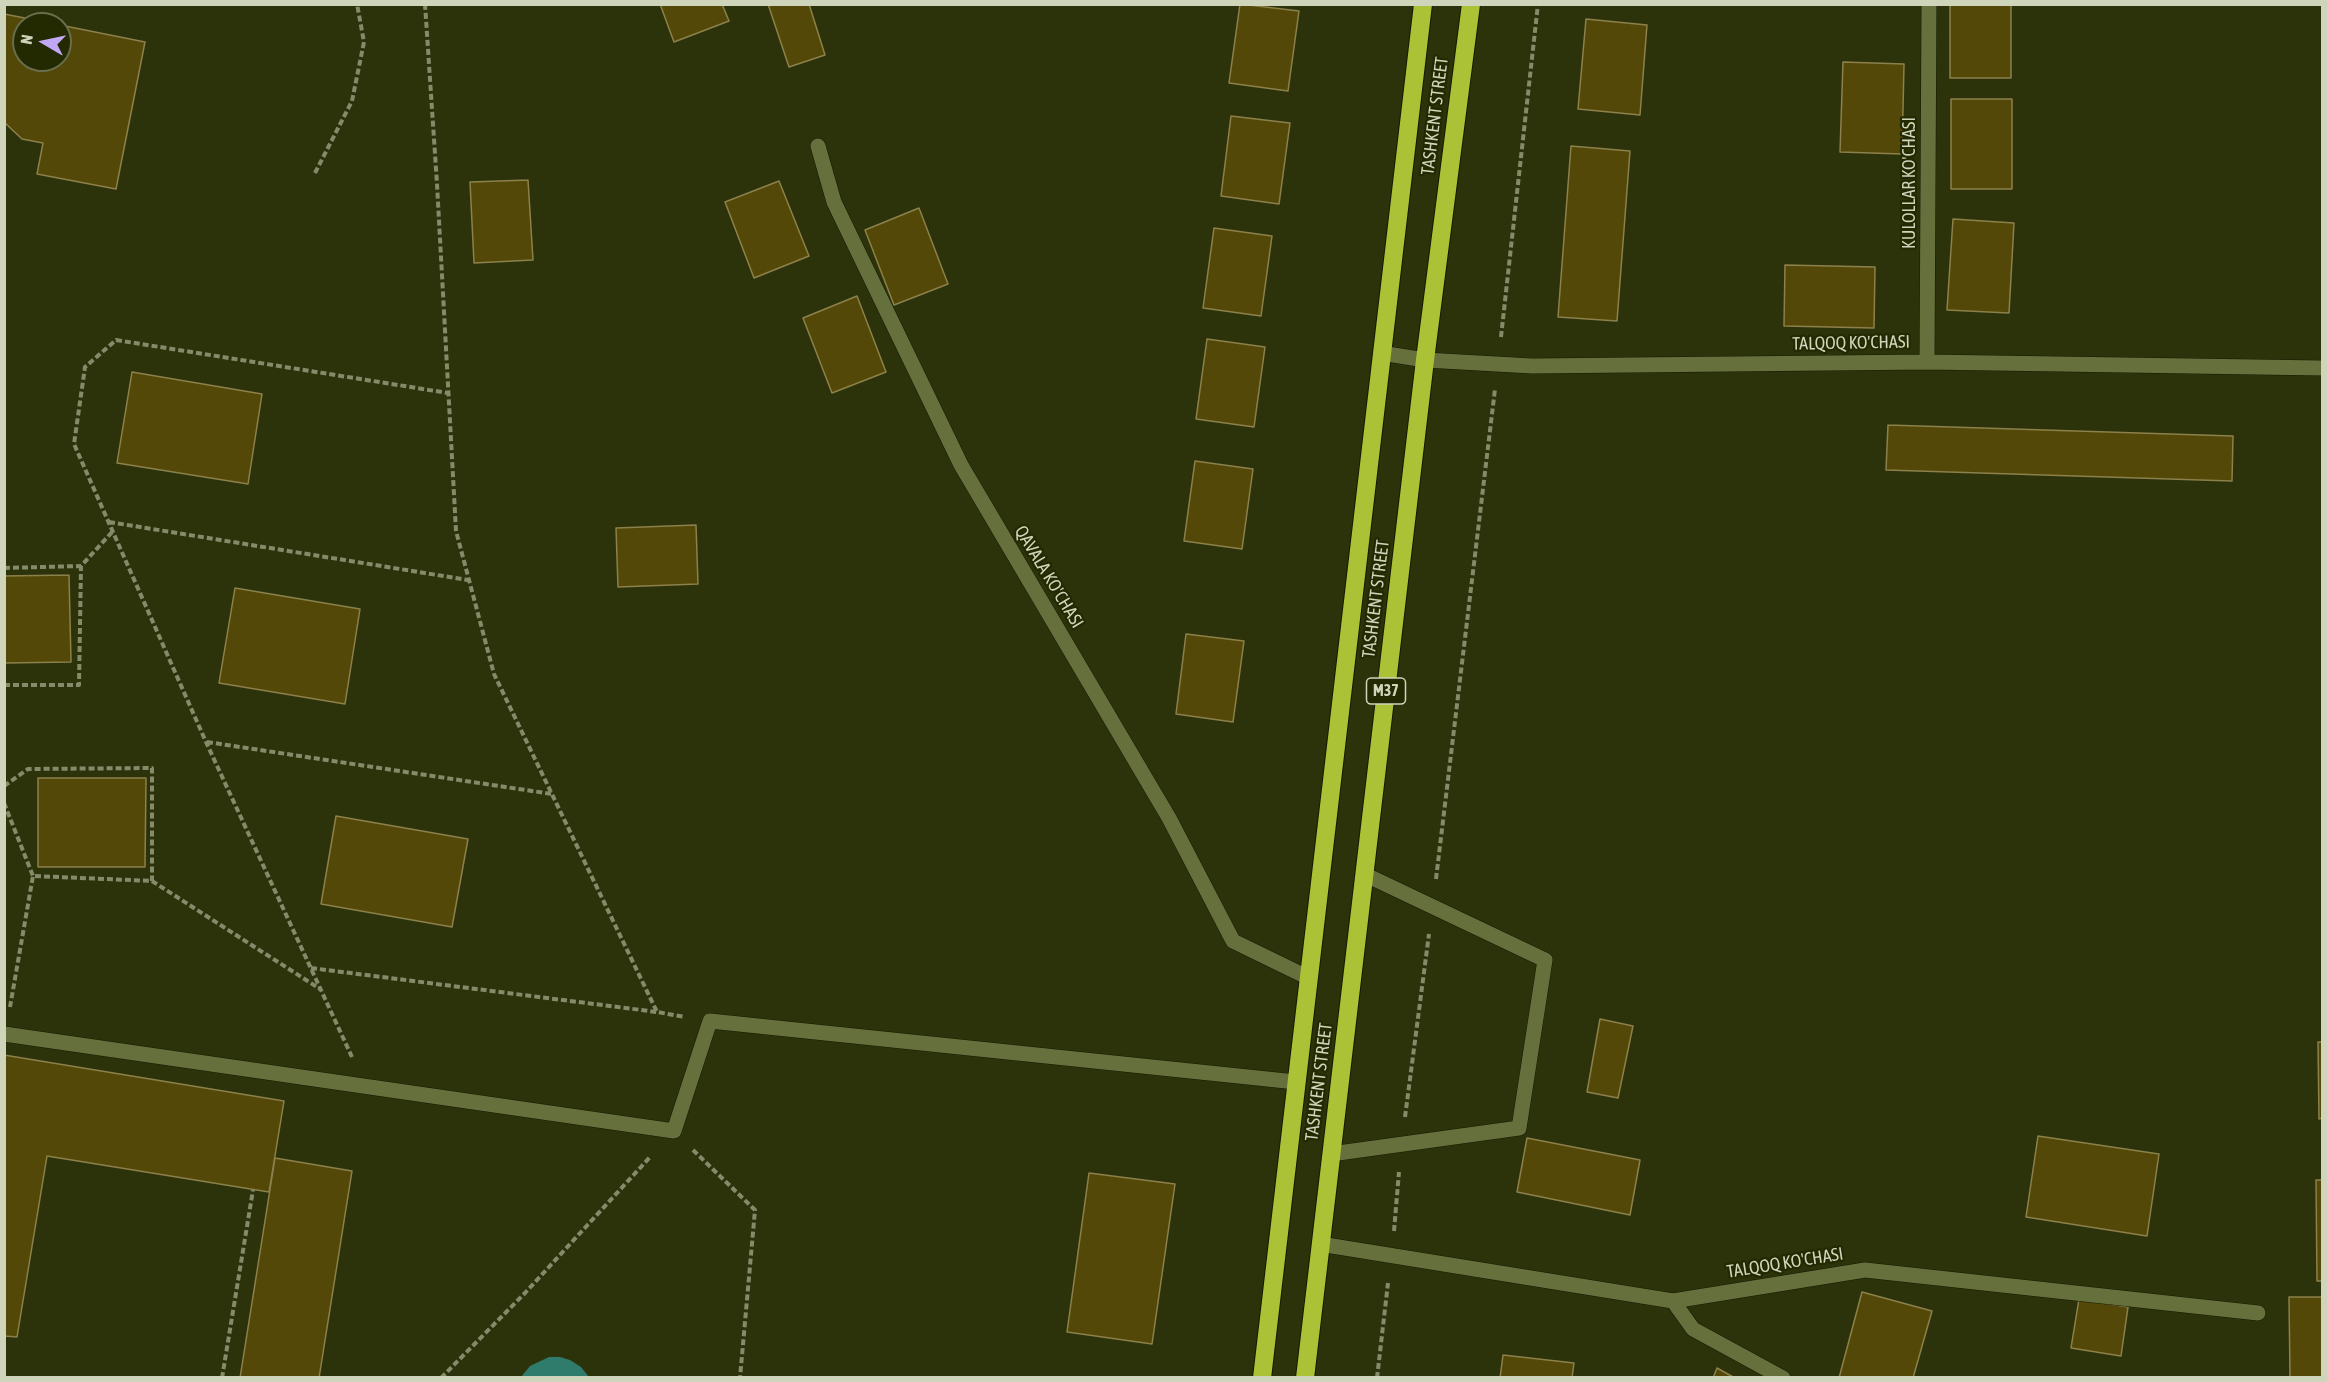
<!DOCTYPE html>
<html>
<head>
<meta charset="utf-8">
<style>
  body { margin:0 }
  #map { position:relative; width:2327px; height:1382px; overflow:hidden; background:#2c330b; font-family:"Asap Condensed",sans-serif }
  canvas { display:block }
  .frame { position:absolute; inset:0; border:6px solid #cfd5ba; pointer-events:none }
  .north { position:absolute; left:12px; top:12px; width:60px; height:60px; box-sizing:border-box; background:#232901; border:2px solid #686e4b; border-radius:50%; rotate:279deg; font-size:16px; font-weight:700; line-height:24px; text-align:center; color:#cfd5ba }
  .north::after { content:''; display:block; margin:auto; width:21px; height:27px; background:#c0a8f4; clip-path:polygon(50% 0,100% 100%,50% 72%,0 100%) }
</style>
</head>
<body>
<div id="map">
<canvas width="2327" height="1382"></canvas>
<div class="frame"></div>
<div class="north">N</div>
</div>
<script>
const context = document.querySelector('canvas').getContext('2d');
context.lineJoin = 'round';
function fillPath(path, color) {
  context.fillStyle = color;
  context.fill(path, 'evenodd');
}
function toPath(rows) {
  const path = new Path2D();
  for (const r of rows) {
    path.moveTo(r[0], r[1]);
    for (let i = 2; i < r.length; i += 2) path.lineTo(r[i], r[i + 1]);
  }
  return path;
}
function strokePath(path, color, width, dash) {
  context.strokeStyle = color;
  context.lineWidth = width;
  context.lineCap = dash ? 'butt' : 'round';
  context.setLineDash(dash || []);
  context.stroke(path);
}
function label(font, color, halo, rows, align = 'center') {
  context.font = font + ' "Asap Condensed",sans-serif';
  context.lineWidth = 4.5;
  context.setLineDash([]);
  context.textBaseline = 'middle';
  context.strokeStyle = halo;
  context.fillStyle = color;
  for (const [text, x, y, turn = 0] of rows) {
    context.save();
    context.translate(x, y);
    context.rotate((+turn || 0) * Math.PI / 180);
    context.textAlign = isNaN(turn) ? turn : align;
    if (halo) context.strokeText(text, 0, 0);
    context.fillText(text, 0, 0);
    context.restore();
  }
}
fillPath(toPath([
  [549,1357,560,1357,570,1360,581,1367,589,1377,521,1377,530,1366]
]), '#2f7c6d');
const building = toPath([
  [660,4,722,4,729,21,674,42,660,4],
  [768,4,809,4,825,55,789,67,768,4],
  [1240,4,1299,11,1288,91,1229,83,1240,4],
  [1950,4,2011,4,2011,78,1950,78,1950,4],
  [4,14,56,24,24,24,24,60,60,60,60,25,145,42,116,189,37,174,43,143,22,139,4,122,4,14],
  [1586,19,1647,25,1640,115,1578,109,1586,19],
  [1843,62,1904,64,1902,154,1840,152,1843,62],
  [1951,99,2012,99,2012,189,1951,189,1951,99],
  [1231,116,1290,123,1279,204,1221,196,1231,116],
  [1571,146,1630,151,1617,321,1558,317,1571,146],
  [528,180,533,260,474,263,470,182,528,180],
  [779,181,809,256,754,278,725,202,779,181],
  [919,208,948,284,894,305,865,230,919,208],
  [1953,219,2014,223,2009,313,1947,310,1953,219],
  [1214,228,1272,236,1261,316,1203,308,1214,228],
  [1785,265,1875,267,1874,328,1784,326,1785,265],
  [857,296,886,372,832,393,803,318,857,296],
  [1207,339,1265,347,1254,427,1196,419,1207,339],
  [132,372,262,394,248,484,117,463,132,372],
  [1888,425,2233,436,2232,481,1886,470,1888,425],
  [1195,461,1253,469,1242,549,1184,541,1195,461],
  [696,525,698,584,618,587,616,528,696,525],
  [69,575,71,662,4,663,4,576,69,575],
  [235,588,360,609,345,704,219,683,235,588],
  [1186,634,1244,641,1233,722,1176,714,1186,634],
  [38,778,146,778,145,867,38,867,38,778],
  [336,816,468,839,452,927,321,904,336,816],
  [1600,1019,1633,1026,1618,1098,1587,1092,1600,1019],
  [2318,1042,2322,1042,2322,1118,2319,1119,2318,1042],
  [4,1055,284,1101,269,1192,47,1156,17,1337,4,1336,4,1055],
  [2038,1136,2159,1154,2147,1236,2026,1217,2038,1136],
  [1527,1138,1640,1160,1630,1215,1517,1192,1527,1138],
  [275,1158,352,1171,319,1378,240,1378,275,1158],
  [1089,1173,1175,1184,1152,1344,1067,1332,1089,1173],
  [2316,1180,2322,1180,2322,1281,2317,1281,2316,1180],
  [1862,1292,1932,1311,1913,1378,1839,1378,1862,1292],
  [2289,1297,2322,1297,2322,1378,2290,1378,2289,1297],
  [2079,1299,2128,1307,2121,1356,2071,1348,2079,1299],
  [1503,1355,1574,1363,1572,1378,1500,1378,1503,1355],
  [1717,1368,1735,1378,1713,1378,1717,1368]
]);
fillPath(building, '#544808');
strokePath(building, '#8c814b', 1.5);
const street = toPath([
  [818,146,834,202,961,465,1169,818,1233,941,1309,978],
  [1381,353,1425,360,1532,366,1927,362,2322,368],
  [1927,362,1929,4],
  [4,1034,674,1131,710,1021,1296,1082],
  [1331,1154,1519,1128,1545,960,1364,874],
  [1320,1244,1673,1301,1865,1270,2258,1313],
  [1673,1301,1693,1329,1783,1378]
]);
const highway = toPath([
  [1262,1378,1423,4],
  [1305,1378,1425,360,1471,4]
]);
strokePath(street, '#151a01', 16);
strokePath(highway, '#151a01', 20);
strokePath(toPath([
  [425,4,437,184,456,531,494,674,657,1012,685,1017],
  [315,173,352,101,364,42,357,4],
  [1501,337,1538,4],
  [109,522,468,580],
  [4,568,81,566,113,531],
  [4,685,79,685,81,566],
  [207,742,552,794],
  [4,786,28,769,152,768,152,881],
  [4,803,33,876],
  [1436,879,1495,389],
  [311,968,657,1012],
  [10,1007,33,876,152,881,320,989],
  [352,1057,206,742,74,444,85,367,116,340,448,393],
  [1405,1117,1429,934],
  [693,1150,755,1210,740,1378],
  [1394,1231,1399,1172],
  [222,1378,253,1190],
  [441,1378,525,1293,651,1156],
  [1377,1378,1388,1283]
]), '#858b6a', 4, [6, 3]);
strokePath(street, '#66703d', 15);
strokePath(highway, '#acc236', 18);
for (const [x, y, w] of [
  [1386,691,39]
]) {
  const box = new Path2D();
  box.roundRect(x - w / 2, y - 13, w, 26, 4.5);
  context.fillStyle = '#232901';
  context.fill(box);
  strokePath(box, '#cfd5ba', 1.5);
}
label('bold 16px', '#cfd5ba', null, [
  ["M37",1386,691]
]);
label('18px', '#cfd5ba', '#232901', [
  ["TASHKENT STREET",1435,116,-83],
  ["KULOLLAR KO'CHASI",1909,183,-90],
  ["TALQOQ KO'CHASI",1851,343,-1],
  ["QAVALA KO'CHASI",1049,577,59],
  ["TASHKENT STREET",1376,599,-83],
  ["TASHKENT STREET",1319,1082,-83],
  ["TALQOQ KO'CHASI",1785,1263,-9]
]);
</script>
</body>
</html>
